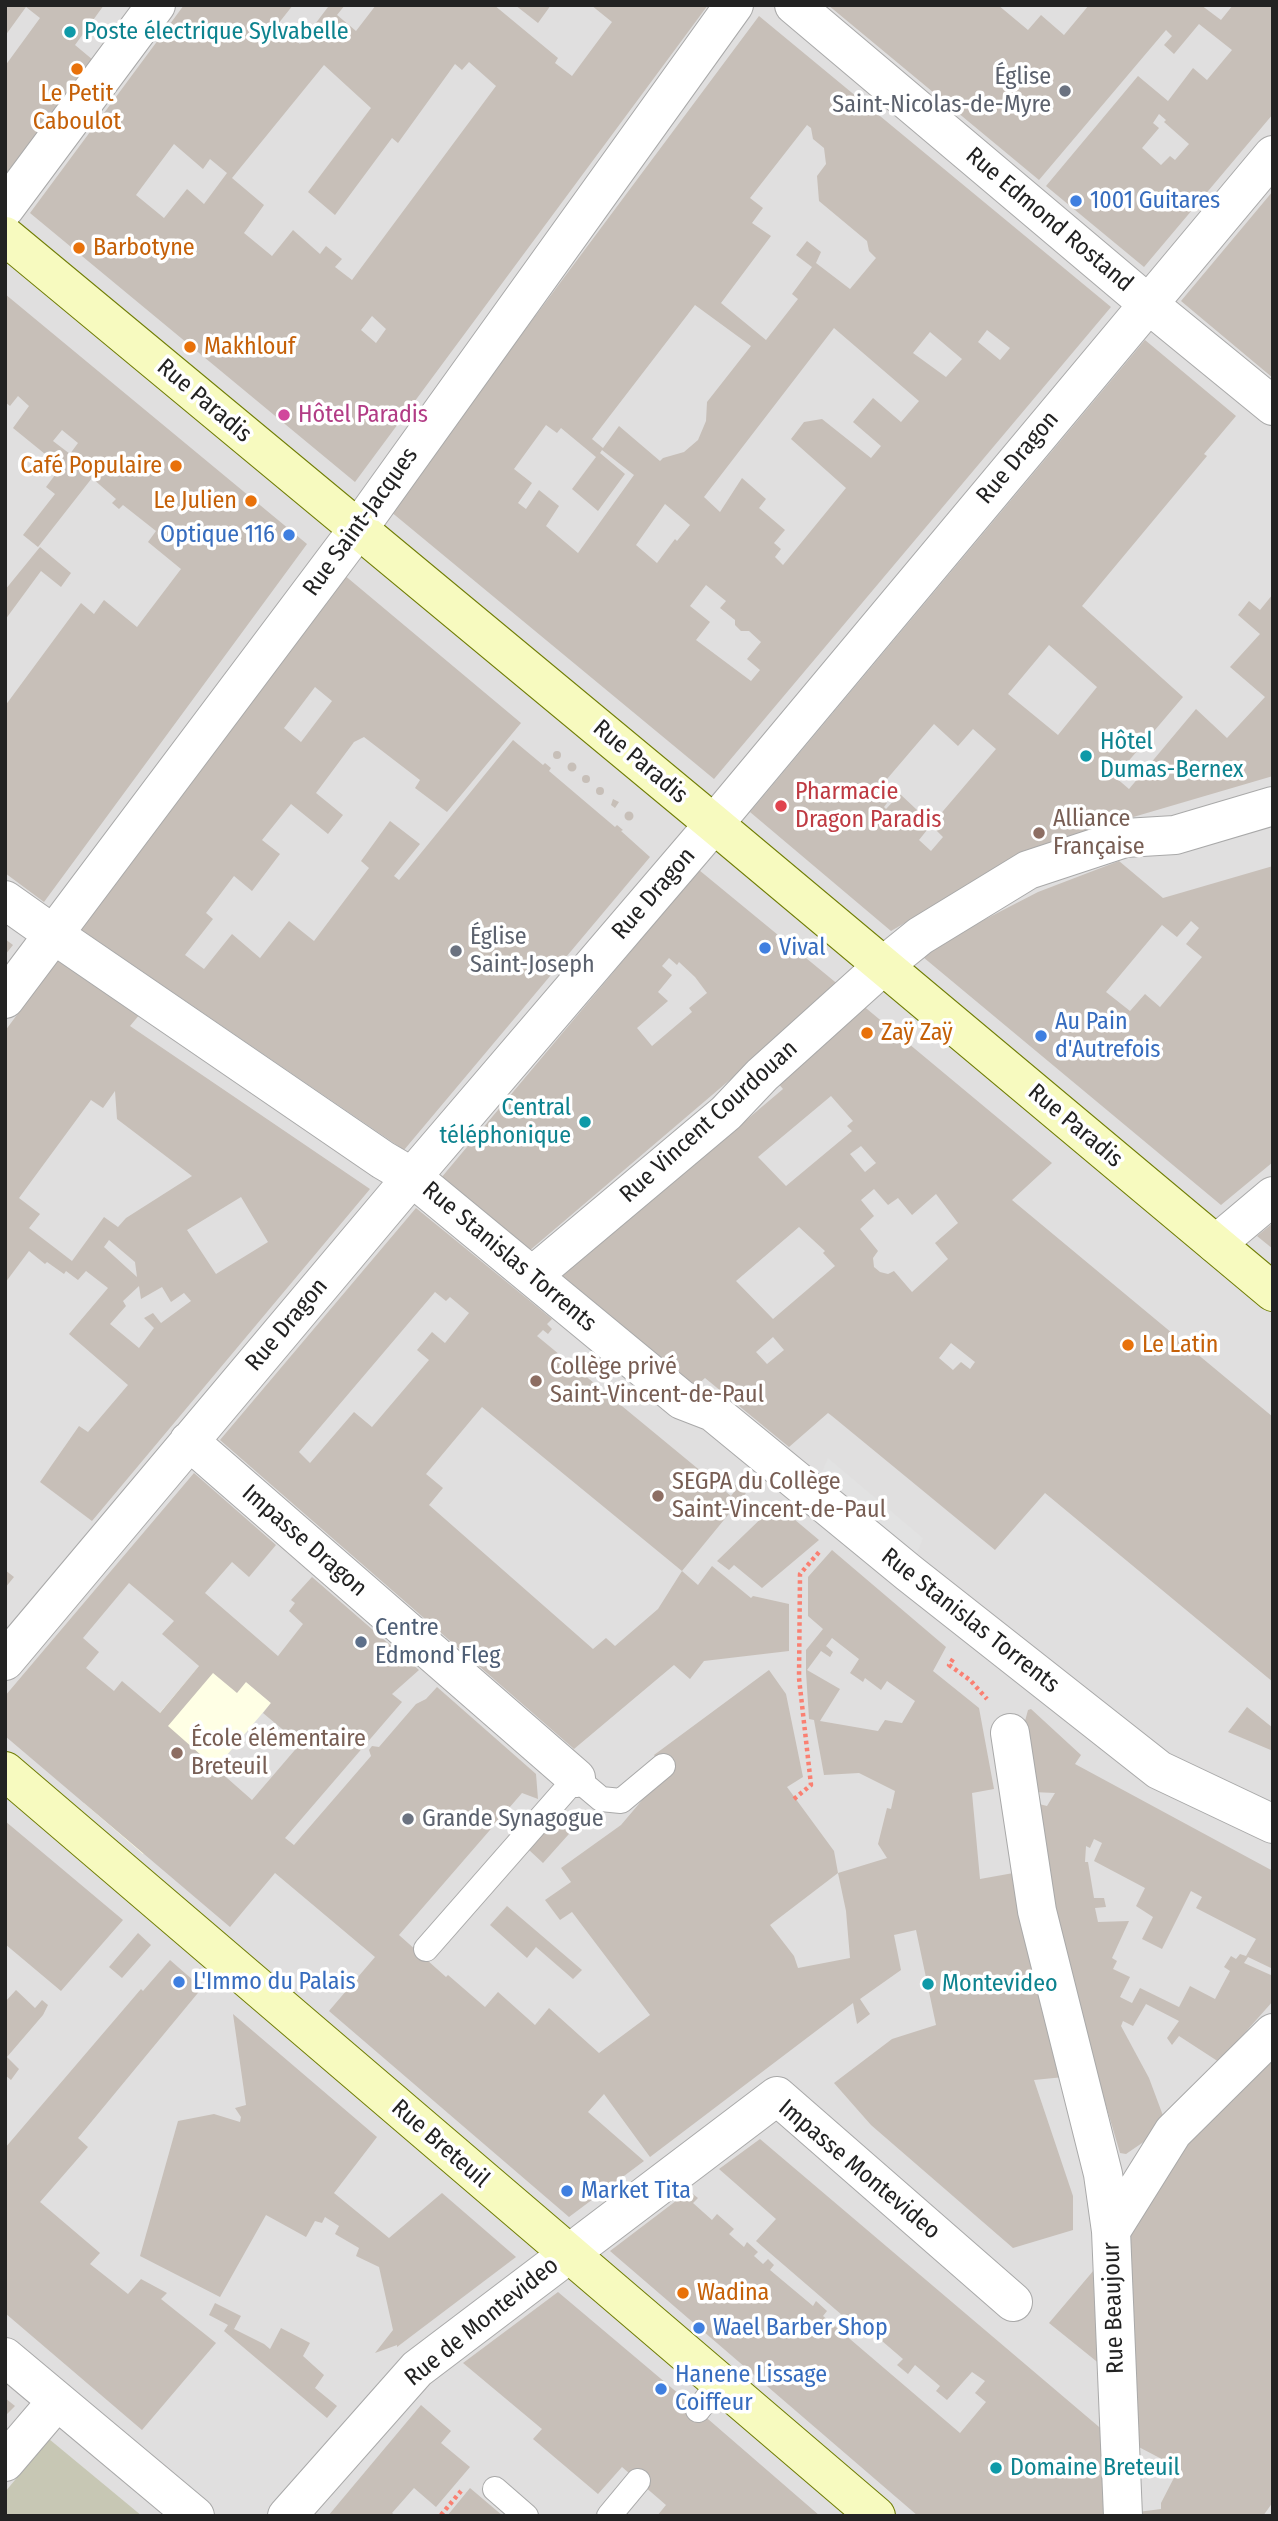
<!DOCTYPE html>
<html>
<head>
<meta charset="utf-8">
<style>
  body { margin:0 }
  #map { position:relative; width:1278px; height:2521px; overflow:hidden; background:#f2efe9; font-family:"Fira Sans Condensed",sans-serif }
  canvas { display:block }
  .frame { position:absolute; inset:0; border:7px solid #222; pointer-events:none }
</style>
</head>
<body>
<div id="map">
<canvas width="1278" height="2521"></canvas>
<div class="frame"></div>
</div>
<script>
const context = document.querySelector('canvas').getContext('2d');
context.lineJoin = 'round';
function fillPath(path, color) {
  context.fillStyle = color;
  context.fill(path, 'evenodd');
}
function toPath(rows) {
  const path = new Path2D();
  for (const r of rows) {
    if (r.length === 3) {
      path.moveTo(r[0] + r[2], r[1]);
      path.arc(r[0], r[1], r[2], 0, 2 * Math.PI);
      continue;
    }
    path.moveTo(r[0], r[1]);
    for (let i = 2; i < r.length; i += 2) path.lineTo(r[i], r[i + 1]);
  }
  return path;
}
function strokePath(path, color, width, dash) {
  context.strokeStyle = color;
  context.lineWidth = width;
  context.lineCap = dash ? 'butt' : 'round';
  context.setLineDash(dash || []);
  context.stroke(path);
}
function label(font, color, halo, rows, align = 'center') {
  context.font = font + ' "Fira Sans Condensed",sans-serif';
  context.lineWidth = 7;
  context.setLineDash([]);
  context.textBaseline = 'middle';
  context.strokeStyle = halo;
  context.fillStyle = color;
  for (const [text, x, y, turn = 0] of rows) {
    context.save();
    context.translate(x, y);
    context.rotate((+turn || 0) * Math.PI / 180);
    context.textAlign = isNaN(turn) ? turn : align;
    if (halo) context.strokeText(text, 0, 0);
    context.fillText(text, 0, 0);
    context.restore();
  }
}
fillPath(toPath([
  [5,5,1273,5,1273,2516,5,2516]
]), '#e0dfdf');
fillPath(toPath([
  [211,1652,271,1703,143,1854,84,1803]
]), '#ffffe5');
fillPath(toPath([
  [49,2439,142,2516,5,2516,5,2492]
]), '#c7c7b4');
fillPath(toPath([
  [828,1458,923,1538,909,1573,812,1495]
]), '#e2e2e2');
fillPath(toPath([
  [5,5,104,5,75,45,93,60,5,178,5,66,40,18,26,7,5,36],
  [184,5,293,5,278,24,300,44,328,7,325,5,345,5,337,15,356,31,376,5,494,5,558,58,555,63,572,76,612,22,591,5,708,5,355,482,30,213],
  [469,62,496,86,352,280,335,267,342,259,326,246,320,254,293,230,272,256,244,233,264,205,232,178,324,65,371,108,308,192,335,215,392,138,398,143,455,64,462,70],
  [174,144,203,169,210,159,227,173,204,204,187,189,164,218,136,195],
  [372,316,386,329,376,343,361,330],
  [515,5,551,5,538,23],
  [828,5,998,5,1028,30,1041,15,1064,35,1089,5,1201,5,1221,20,1233,5,1273,5,1273,114,1144,267,1046,186,1138,76,1168,101,1193,68,1207,80,1232,50,1199,24,1174,54,1164,45,1172,36,1166,30,1039,180],
  [1159,114,1166,120,1164,122,1189,144,1175,160,1170,156,1161,165,1142,148,1159,128,1153,123],
  [759,16,1111,307,714,779,390,511],
  [807,125,811,128,813,139,824,148,826,164,817,176,819,201,867,241,869,251,876,258,850,289,816,263,821,252,807,241,796,255,812,267,792,294,798,299,766,340,721,303,771,236,752,223,763,208,750,198],
  [695,305,751,346,707,402,706,421,698,440,684,452,663,458,660,461,619,426,603,448,592,439],
  [834,328,919,401,901,422,873,398,853,422,881,446,871,458,822,419,804,422,791,439,846,488,783,565,775,557,781,549,774,543,785,530,759,508,766,499,742,478,720,512,704,497],
  [987,330,1010,348,1000,360,978,342],
  [930,332,962,359,946,377,913,353],
  [546,425,557,433,561,428,596,457,572,489,598,511,625,474,600,453,602,450,634,475,578,553,546,526,559,506,539,490,526,509,518,503,532,483,514,469],
  [665,504,690,525,677,541,675,539,657,563,636,545],
  [706,585,726,601,720,608,735,620,735,625,741,631,749,631,761,642,747,659,760,670,751,681,696,640,710,622,690,606],
  [1273,191,1273,378,1181,301],
  [5,294,307,544,44,902,5,873,5,706,81,603,94,614,104,600,137,627,181,569,148,542,156,531,123,505,119,509,112,503,116,499,92,478,38,547,23,535,55,494,46,487,61,467,13,428,29,406,18,396,10,406,5,402],
  [62,430,78,443,70,454,53,441],
  [1145,340,1236,416,1204,454,1207,456,1082,606,1183,697,1115,777,1129,789,1196,709,1227,738,1265,697,1230,667,1260,634,1238,615,1249,601,1260,610,1273,594,1273,776,1089,830,932,907,891,931,750,812],
  [1049,645,1097,687,1058,735,1008,694],
  [934,724,958,746,973,729,996,749,932,824,900,794,886,809,884,807,887,803,875,793],
  [931,825,943,837,931,851,919,840],
  [40,547,71,573,61,587,41,571,5,620,5,590],
  [343,574,521,723,447,812,415,788,420,780,364,737,354,742,316,793,343,815,328,834,291,804,262,840,280,854,252,891,234,876,206,913,213,919,185,955,204,969,232,934,260,958,289,921,314,941,369,868,361,861,390,821,420,844,394,876,399,880,513,740,543,765,545,763,551,768,549,771,615,827,617,825,623,830,621,831,650,857,404,1150,80,929],
  [315,687,332,701,301,742,284,728],
  [557,755,4],
  [572,767,4.5],
  [586,779,4],
  [600,791,4],
  [613,799,619,802,615,808,611,805],
  [629,816,4.5],
  [1119,861,1163,898,1273,866,1273,1162,1221,1205,923,957,976,924,1038,892],
  [1191,921,1199,928,1186,944,1202,957,1160,1007,1145,994,1130,1011,1106,992,1162,925,1177,937],
  [699,870,840,986,529,1251,441,1178],
  [669,958,677,965,679,962,695,977,707,993,689,1008,692,1012,652,1046,637,1028,668,1001,658,992,672,975,662,966],
  [5,939,13,945,5,955],
  [59,958,140,1014,130,1026,370,1189,92,1521,40,1482,79,1426,88,1432,128,1385,69,1334,108,1288,86,1271,78,1280,66,1271,64,1274,47,1262,45,1264,29,1251,5,1283,5,1031],
  [115,1091,117,1119,192,1176,126,1218,118,1227,104,1217,72,1261,29,1228,40,1214,19,1198,91,1100,103,1108],
  [241,1197,268,1242,216,1274,187,1230],
  [109,1240,135,1262,137,1277,104,1247],
  [139,1286,141,1299,162,1287,171,1302,184,1293,191,1301,161,1323,153,1313,144,1318,154,1328,139,1348,110,1324,126,1306,123,1301],
  [861,1004,1052,1163,1012,1200,1273,1417,1273,1682,1045,1493,995,1550,832,1416,828,1413,789,1447,705,1378,695,1387,561,1277,783,1089,777,1082],
  [831,1096,853,1121,847,1126,852,1131,786,1186,758,1157],
  [861,1146,876,1163,865,1172,850,1154],
  [874,1189,888,1205,898,1198,912,1215,936,1194,958,1223,935,1243,948,1259,912,1292,894,1271,888,1274,880,1272,874,1267,873,1258,878,1251,860,1229,874,1216,861,1200],
  [799,1227,825,1251,823,1253,835,1266,773,1319,736,1281],
  [773,1337,784,1350,767,1364,756,1352],
  [951,1343,975,1362,970,1369,961,1362,953,1370,939,1358],
  [416,1208,552,1319,547,1324,552,1329,548,1334,543,1330,537,1336,731,1496,734,1492,727,1488,731,1482,746,1493,682,1571,482,1407,426,1474,443,1488,429,1505,593,1649,606,1638,615,1646,658,1609,682,1571,698,1585,712,1566,751,1598,753,1596,789,1604,789,1651,704,1661,690,1679,674,1665,574,1749,220,1440],
  [435,1292,446,1301,450,1297,469,1313,445,1343,432,1332,417,1350,429,1360,372,1427,354,1412,310,1463,299,1452],
  [1273,1223,1273,1249,1257,1236],
  [628,1393,638,1401,635,1406,624,1398],
  [194,1473,276,1545,249,1577,232,1562,205,1593,278,1656,303,1624,289,1611,295,1603,291,1600,312,1577,419,1670,392,1694,402,1702,285,1838,294,1845,371,1756,369,1750,372,1746,379,1747,416,1704,426,1699,437,1687,536,1774,538,1799,522,1793,399,1935,446,1977,448,1975,485,2007,498,1992,535,2025,549,2008,599,2053,650,2015,572,1912,560,1920,545,1900,571,1882,561,1868,621,1825,666,1772,654,1755,769,1670,786,1694,803,1777,787,1787,834,1851,838,1873,770,1925,794,1956,798,1968,850,1958,846,1911,838,1873,887,1858,878,1844,887,1808,891,1809,895,1791,859,1773,824,1775,814,1720,809,1719,806,1672,806,1650,823,1629,808,1616,808,1577,832,1550,946,1647,933,1671,979,1708,994,1789,972,1793,980,1879,1019,1872,1064,2077,1034,2080,1073,2196,1073,2230,1013,2248,871,2125,834,2083,892,2039,936,2025,916,1930,894,1935,901,1970,860,1999,870,2014,857,2024,853,2003,650,2157,604,2094,588,2112,644,2161,569,2217,329,2011,375,1957,275,1873,230,1927,5,1736,5,1696],
  [129,1583,174,1621,162,1634,199,1666,160,1713,122,1681,114,1691,86,1668,99,1652,83,1638],
  [832,1638,859,1659,850,1673,863,1682,865,1678,881,1690,887,1681,915,1701,902,1723,885,1720,878,1731,820,1721,840,1689,807,1670,821,1651,830,1657,833,1652,826,1646],
  [213,1673,237,1693,246,1682,271,1703,263,1713,300,1744,252,1800,168,1726],
  [776,1504,819,1540,762,1588,734,1565,729,1570,717,1561],
  [5,1570,14,1577,5,1588],
  [1247,1707,1273,1728,1273,1751,1228,1732],
  [1031,1709,1081,1755,1075,1764,1273,1871,1273,1969,1248,1957,1244,1963,1273,1976,1273,2001,1219,2062,1179,2036,1172,2045,1167,2038,1179,2021,1146,2004,1133,2026,1123,2021,1121,2026,1149,2078,1165,2121,1145,2141,1126,2154,1120,2153,1064,1963,1035,1803,1047,1806,1055,1793,1033,1792,1025,1721,1028,1710],
  [1094,1839,1102,1843,1094,1861,1145,1888,1136,1906,1153,1917,1142,1939,1162,1949,1191,1891,1202,1897,1196,1908,1256,1939,1246,1956,1240,1954,1236,1959,1231,1956,1224,1967,1230,1971,1215,1999,1190,1986,1179,2007,1140,1988,1132,2003,1120,1997,1130,1977,1113,1969,1117,1961,1112,1958,1129,1921,1098,1922,1095,1908,1106,1907,1104,1898,1094,1898,1088,1862,1085,1862,1086,1846,1090,1848],
  [583,1814,585,1816,543,1863,529,1850,558,1817],
  [5,1821,123,1920,61,1991,5,1944],
  [507,1906,582,1970,573,1979,536,1947,527,1958,490,1925],
  [138,1933,151,1945,122,1978,109,1967],
  [170,1960,202,1988,78,2138,88,2147,40,2202,100,2253,90,2264,128,2294,141,2279,167,2293,161,2299,216,2343,142,2430,5,2313,5,2148,141,1989,143,1991],
  [16,1990,35,2008,42,2000,48,2005,43,2015,7,2057,19,2069,11,2080,5,2075,5,2002],
  [233,2014,377,2137,334,2193,389,2238,442,2193,516,2257,397,2347,397,2345,375,2353,393,2330,379,2267,356,2256,359,2248,335,2234,339,2226,325,2217,322,2223,315,2221,306,2237,266,2215,220,2297,140,2256,178,2121,214,2114,240,2122,241,2117,235,2108,246,2105],
  [1273,2060,1273,2502,1263,2516,1137,2516,1138,2512,1161,2509,1161,2503,1179,2468,1133,2444,1130,2237,1180,2143],
  [760,2139,1105,2432,1108,2516,918,2516,610,2251,689,2191,698,2198,693,2203,712,2220,717,2214,734,2229,729,2234,744,2247,747,2242,758,2252,754,2256,763,2264,768,2259,774,2265,770,2270,813,2306,816,2301,827,2311,823,2316,960,2433,986,2402,975,2393,985,2381,972,2372,947,2400,936,2391,940,2386,915,2365,908,2374,897,2365,903,2359,868,2329,864,2334,756,2241,776,2219,719,2169],
  [1094,2270,1101,2365,1049,2323],
  [558,2292,686,2400,820,2516,657,2516,666,2505,622,2467,598,2494,533,2439,542,2429,463,2363],
  [215,2303,241,2316,234,2329,264,2344,270,2349,281,2328,310,2343,303,2356,324,2375,315,2388,337,2406,327,2418,224,2331,228,2325,209,2315],
  [5,2398,15,2406,5,2416],
  [421,2405,451,2431,441,2443,470,2467,436,2507,414,2488,392,2513,396,2516,328,2516],
  [470,2488,503,2516,447,2516]
]), '#c7bfb8');
const lane = toPath([
  [426,1949,576,1778,601,1799,621,1801,663,1766],
  [698,2410,720,2382],
  [495,2489,526,2516],
  [609,2516,638,2481]
]);
const street = toPath([
  [794,5,1147,303,1273,406],
  [5,208,156,5],
  [5,900,53,934,383,1160,412,1177,682,1400,713,1412,909,1573,1159,1770,1273,1824],
  [5,999,358,529,734,5],
  [1216,1244,1273,1196],
  [532,1276,726,1113,762,1075,883,966,920,936,1028,870,1125,838,1175,835,1273,806],
  [189,1441,576,1778],
  [5,1661,412,1177,714,824,1273,155],
  [1010,1733,1037,1911,1103,2174,1111,2231],
  [5,2357,195,2516],
  [5,2462,57,2401],
  [287,2516,417,2369,777,2096,1013,2302],
  [1123,2516,1111,2231,1173,2132,1273,2033]
]);
const secondary = toPath([
  [5,236,714,824,1273,1292],
  [5,1771,876,2516]
]);
strokePath(lane, '#a9a9a9', 26);
strokePath(street, '#a9a9a9', 40);
strokePath(secondary, '#707d05', 40);
strokePath(toPath([
  [953,1659,949,1665,970,1680,987,1699],
  [794,1799,811,1785,799,1678,800,1574,820,1551],
  [441,2515,461,2491]
]), '#fa8072', 4.5, [3.5, 3.5]);
strokePath(lane, '#fff', 24);
strokePath(street, '#fff', 38);
strokePath(secondary, '#f7fabf', 38);
for (const [x, y, r, color] of [
  [70,32,7,"#0f9aa8"],
  [77,69,7,"#e8710a"],
  [1065,91,7,"#6b7280"],
  [1076,201,7,"#3f7fe0"],
  [79,248,7,"#e8710a"],
  [190,347,7,"#e8710a"],
  [284,415,7,"#d1479c"],
  [176,466,7,"#e8710a"],
  [251,501,7,"#e8710a"],
  [289,535,7,"#3f7fe0"],
  [1086,756,7,"#0f9aa8"],
  [781,806,7,"#e0444e"],
  [1039,833,7,"#8d6e63"],
  [765,948,7,"#3f7fe0"],
  [456,951,7,"#6b7280"],
  [867,1033,7,"#e8710a"],
  [1041,1036,7,"#3f7fe0"],
  [585,1122,7,"#0f9aa8"],
  [1128,1345,7,"#e8710a"],
  [536,1381,7,"#8d6e63"],
  [658,1496,7,"#8d6e63"],
  [361,1642,7,"#5c6f8a"],
  [177,1753,7,"#8d6e63"],
  [408,1819,7,"#6b7280"],
  [179,1982,7,"#3f7fe0"],
  [928,1984,7,"#0f9aa8"],
  [567,2191,7,"#3f7fe0"],
  [683,2293,7,"#e8710a"],
  [699,2328,7,"#3f7fe0"],
  [661,2389,7,"#3f7fe0"],
  [996,2468,7,"#0f9aa8"]
]) {
  const dot = new Path2D();
  dot.arc(x, y, r, 0, 2 * Math.PI);
  context.fillStyle = color;
  context.fill(dot);
  strokePath(dot, '#fff', 2.5);
}
label('24px', '#0d838f', '#fff', [
  ["Poste électrique Sylvabelle",84,32],
  ["Hôtel",1100,742],
  ["Dumas-Bernex",1100,770],
  ["Central",571,1108,"right"],
  ["téléphonique",571,1136,"right"],
  ["Montevideo",942,1984],
  ["Domaine Breteuil",1010,2468]
], 'left');
label('24px', '#5b616d', '#fff', [
  ["Église",1051,77,"right"],
  ["Saint-Nicolas-de-Myre",1051,105,"right"],
  ["Église",470,937],
  ["Saint-Joseph",470,965],
  ["Grande Synagogue",422,1819]
], 'left');
label('24px', '#c56008', '#fff', [
  ["Le Petit",77,94,"center"],
  ["Caboulot",77,122,"center"],
  ["Barbotyne",93,248],
  ["Makhlouf",204,347],
  ["Café Populaire",162,466,"right"],
  ["Le Julien",237,501,"right"],
  ["Zaÿ Zaÿ",881,1033],
  ["Le Latin",1142,1345],
  ["Wadina",697,2293]
], 'left');
label('24px', '#366cbe', '#fff', [
  ["1001 Guitares",1090,201],
  ["Optique 116",275,535,"right"],
  ["Vival",779,948],
  ["Au Pain",1055,1022],
  ["d'Autrefois",1055,1050],
  ["L'Immo du Palais",193,1982],
  ["Market Tita",581,2191],
  ["Wael Barber Shop",713,2328],
  ["Hanene Lissage",675,2375],
  ["Coiffeur",675,2403]
], 'left');
label('24px', '#222', '#fff', [
  ["Rue Edmond Rostand",1049,220,40],
  ["Rue Paradis",204,401,40],
  ["Rue Dragon",1018,458,-50],
  ["Rue Saint-Jacques",361,522,-54],
  ["Rue Paradis",640,762,40],
  ["Rue Dragon",654,894,-49],
  ["Rue Vincent Courdouan",709,1122,-42],
  ["Rue Paradis",1075,1126,40],
  ["Rue Stanislas Torrents",509,1257,40],
  ["Rue Dragon",287,1325,-50],
  ["Impasse Dragon",304,1541,41],
  ["Rue Stanislas Torrents",970,1621,38],
  ["Rue Breteuil",440,2144,41],
  ["Impasse Montevideo",859,2170,40],
  ["Rue Beaujour",1114,2308,-92],
  ["Rue de Montevideo",482,2322,-39]
]);
label('24px', '#b23c85', '#fff', [
  ["Hôtel Paradis",298,415]
], 'left');
label('24px', '#be3a42', '#fff', [
  ["Pharmacie",795,792],
  ["Dragon Paradis",795,820]
], 'left');
label('24px', '#785e54', '#fff', [
  ["Alliance",1053,819],
  ["Française",1053,847],
  ["Collège privé",550,1367],
  ["Saint-Vincent-de-Paul",550,1395],
  ["SEGPA du Collège",672,1482],
  ["Saint-Vincent-de-Paul",672,1510],
  ["École élémentaire",191,1739],
  ["Breteuil",191,1767]
], 'left');
label('24px', '#4e5e75', '#fff', [
  ["Centre",375,1628],
  ["Edmond Fleg",375,1656]
], 'left');
</script>
</body>
</html>
